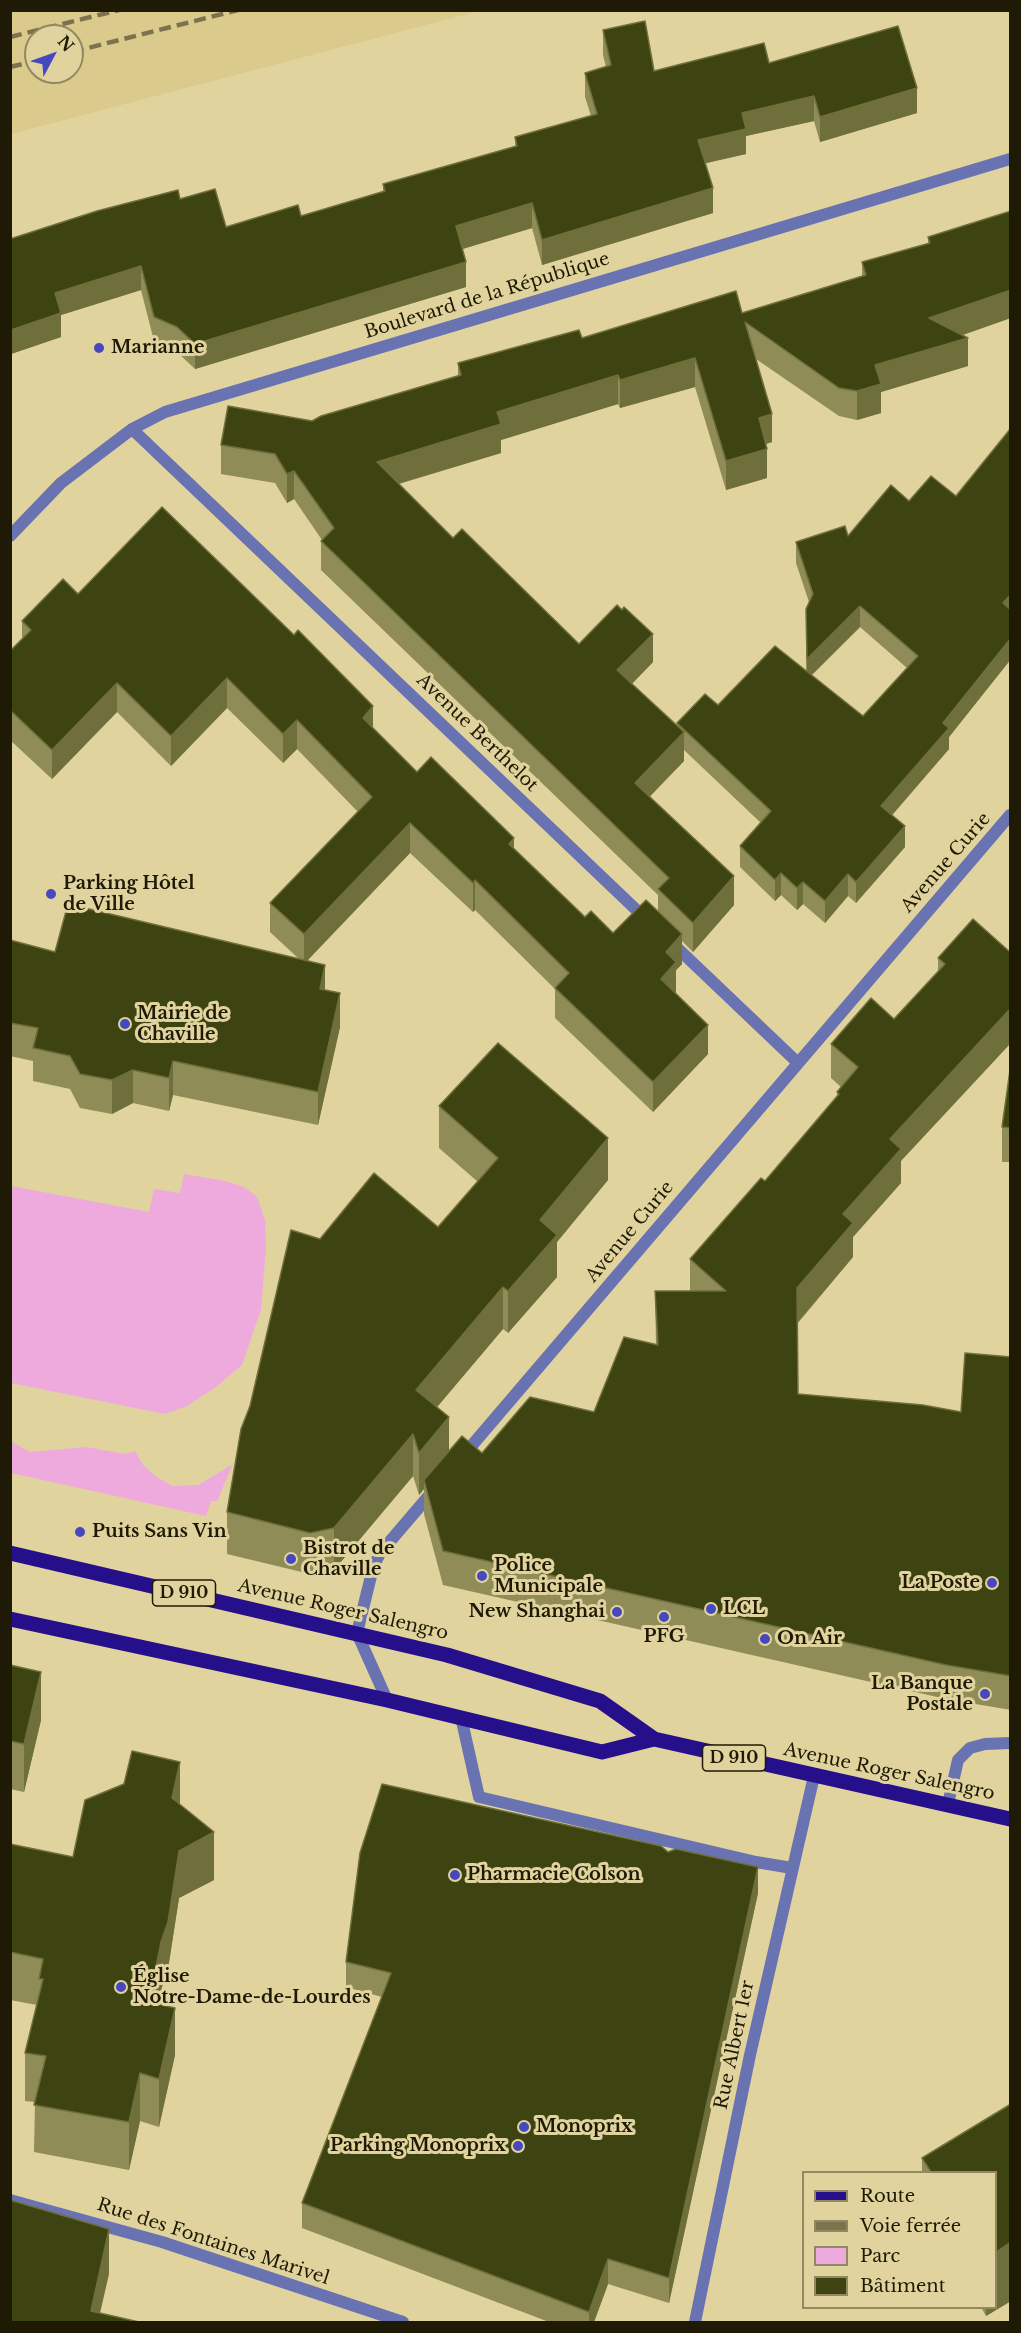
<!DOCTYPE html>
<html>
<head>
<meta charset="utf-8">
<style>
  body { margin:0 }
  #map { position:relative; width:1021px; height:2333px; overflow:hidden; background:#e0d39d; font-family:"Libre Baskerville",serif }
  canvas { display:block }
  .frame { position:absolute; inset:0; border:12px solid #1f1a05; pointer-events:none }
  .legend { position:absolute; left:802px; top:2171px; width:195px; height:138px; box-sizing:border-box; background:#e0d39d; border:2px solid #938960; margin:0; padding:8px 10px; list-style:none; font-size:18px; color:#1f1a05 }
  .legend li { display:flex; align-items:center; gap:12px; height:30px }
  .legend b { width:30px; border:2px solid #938960 }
  .north { position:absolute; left:24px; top:24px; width:60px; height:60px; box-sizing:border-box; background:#e0d39d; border:2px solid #938960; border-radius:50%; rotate:49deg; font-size:16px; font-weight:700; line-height:24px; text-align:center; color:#1f1a05 }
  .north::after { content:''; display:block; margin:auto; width:21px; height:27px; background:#4648bd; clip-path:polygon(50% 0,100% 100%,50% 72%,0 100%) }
</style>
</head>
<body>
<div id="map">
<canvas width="1021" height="2333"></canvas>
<div class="frame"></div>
<ul class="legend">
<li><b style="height:8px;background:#250f8b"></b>Route</li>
<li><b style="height:8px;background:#7c734e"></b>Voie ferrée</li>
<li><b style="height:16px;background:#ead"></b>Parc</li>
<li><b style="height:16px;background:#3e4411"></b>Bâtiment</li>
</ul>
<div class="north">N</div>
</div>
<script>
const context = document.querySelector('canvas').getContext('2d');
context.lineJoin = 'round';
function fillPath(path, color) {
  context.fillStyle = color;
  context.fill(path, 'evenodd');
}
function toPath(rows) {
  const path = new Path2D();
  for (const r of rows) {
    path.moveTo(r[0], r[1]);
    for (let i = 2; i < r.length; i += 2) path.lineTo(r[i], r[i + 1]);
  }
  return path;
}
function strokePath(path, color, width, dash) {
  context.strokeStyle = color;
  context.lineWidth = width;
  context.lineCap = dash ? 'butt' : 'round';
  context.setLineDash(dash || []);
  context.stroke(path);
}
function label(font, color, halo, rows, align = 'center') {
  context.font = font + ' "Libre Baskerville",serif';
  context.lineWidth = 6;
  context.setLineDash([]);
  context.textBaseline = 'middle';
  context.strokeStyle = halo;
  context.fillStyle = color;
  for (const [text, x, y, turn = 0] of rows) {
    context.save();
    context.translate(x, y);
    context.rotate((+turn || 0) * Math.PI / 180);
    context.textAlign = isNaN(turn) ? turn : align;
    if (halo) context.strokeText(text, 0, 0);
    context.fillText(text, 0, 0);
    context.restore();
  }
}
fillPath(toPath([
  [11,10,479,10,479,11,11,134],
  [36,36,72,36,72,72,36,72]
]), '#dacb8c');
fillPath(toPath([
  [184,1174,225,1181,244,1187,257,1197,265,1220,266,1248,261,1309,242,1365,216,1387,187,1406,165,1414,11,1383,11,1186,149,1212,154,1189,180,1193],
  [10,1441,30,1452,86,1447,125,1454,135,1451,143,1465,155,1476,172,1486,198,1485,233,1464,217,1501,211,1501,206,1516,11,1473]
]), '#ead');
strokePath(toPath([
  [461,1717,479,1797,756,1862,792,1868]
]), '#6a73b2', 12);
strokePath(toPath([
  [132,429,648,921],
  [10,536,61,483,132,429,165,412,1010,159],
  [672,943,798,1063],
  [462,1457,1010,815],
  [387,1700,357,1633,373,1568,380,1553,433,1491],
  [948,1804,958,1760,970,1748,985,1744,1010,1743],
  [10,2200,162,2242,403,2322],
  [695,2322,750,2055,814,1776]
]), '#6a73b2', 12);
strokePath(toPath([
  [10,1553,447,1655,600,1701,654,1739,1010,1819],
  [10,1619,387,1700,602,1752,654,1739]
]), '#250f8b', 15);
strokePath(toPath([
  [10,37,119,10],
  [72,52,238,10],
  [10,67,36,61]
]), '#7c734e', 4.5, [12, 6]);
fillPath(toPath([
  [603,30,654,71,769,63,917,113,820,142,814,121,746,136,746,154,705,163,713,213,542,265,532,228,462,249,466,287,195,369,177,352,154,341,141,290,61,315,61,337,11,354,10,351,10,239,180,199,226,227,301,216,383,192,383,184,515,146,515,137,591,116,585,97,585,73,606,67,603,55],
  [928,237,963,335,968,366,881,392,881,413,857,420,839,416,756,359,772,442,766,444,767,478,726,490,695,387,620,408,618,404,501,440,501,453,399,484,453,538,579,644,653,662,632,684,677,726,677,723,718,705,806,672,806,609,809,602,796,563,796,542,848,536,909,501,956,496,1011,428,1011,659,949,737,949,749,892,815,905,847,856,903,848,896,825,923,803,904,797,910,781,895,775,901,740,867,740,846,761,823,684,750,684,761,650,796,734,905,693,952,682,941,682,964,676,970,676,992,675,993,708,1054,653,1112,555,1018,555,989,475,910,473,912,410,853,307,961,325,990,340,1027,318,1125,173,1095,169,1111,133,1103,112,1114,80,1108,70,1089,33,1081,33,1061,10,1056,10,940,55,952,298,958,270,932,270,903,358,812,297,749,283,763,227,708,171,766,117,712,52,779,10,740,10,651,22,639,22,621,78,594,373,728,417,772,514,848,585,917,613,933,658,911,658,895,321,570,321,541,322,540,294,499,287,503,275,483,221,474,221,445,312,421,458,376,458,363,582,338,742,313,862,276,862,262,928,244],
  [860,627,907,668,863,716,811,675],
  [973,919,901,1161,901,1183,853,1237,853,1257,798,1323,798,1394,961,1412,1011,1357,1011,1710,946,1699,443,1585,424,1514,424,1489,419,1495,413,1476,334,1570,310,1574,227,1554,227,1512,320,1239,438,1227,478,1182,439,1148,439,1106,608,1180,557,1242,557,1277,508,1333,503,1329,437,1407,449,1450,482,1453,594,1412,656,1345,655,1291,690,1291,690,1259,765,1181,837,1097,837,1092,841,1087,831,1078,831,1044,894,1019,938,972,938,958],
  [1011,1063,1011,1162,1002,1162,1002,1127],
  [10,1665,41,1720,24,1792,10,1789],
  [180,1805,214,1880,179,1898,168,1969,161,1990,158,2004,175,2055,159,2127,140,2121,129,2170,34,2152,35,2102,25,2101,25,2053,37,2005,10,2000,10,1844,73,1857],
  [668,1852,758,1893,669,2303,608,2284,594,2322,549,2322,302,2228,302,2203,382,1997,346,1987,346,1962],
  [1011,2104,1011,2301,986,2316,981,2307,996,2307,996,2172,922,2172,922,2158]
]), '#8f8c57');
fillPath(toPath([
  [917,88,917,113,820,142,820,117],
  [814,96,814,121,746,136,746,154,698,165,698,140,742,113],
  [713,188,713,213,542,265,542,240],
  [532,203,532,228,456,251,456,226],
  [466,262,466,287,195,369,195,344],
  [141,266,141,290,61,315,61,337,11,354,11,330,55,293],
  [1011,290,1011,318,929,347,929,318],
  [968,338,968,366,881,392,881,413,857,420,857,391,875,365],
  [695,358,695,387,620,408,620,380],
  [618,375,618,404,501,440,501,453,377,490,377,462,497,412],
  [772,414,772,442,759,446,759,418],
  [767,449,767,478,726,490,726,461],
  [294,471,294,499,287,503,287,474],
  [1011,594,1011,616,1003,603],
  [860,606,860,627,807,680,807,659],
  [653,634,653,662,617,699,617,670],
  [1011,638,1011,659,949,737,949,749,881,828,881,806,943,723],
  [227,678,227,708,171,766,171,736],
  [117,683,117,712,52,779,52,750],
  [373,706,373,736,363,718],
  [297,720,297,749,283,763,283,734],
  [684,732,684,761,635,812,635,783],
  [410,823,410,853,304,964,304,934],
  [905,826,905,847,856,903,856,882],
  [514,838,514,868,509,844],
  [781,873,781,895,775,901,775,880],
  [848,874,848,896,825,923,825,901],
  [734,876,734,905,693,952,693,923],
  [475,880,475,910,473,912,473,883],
  [803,882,803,904,797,910,797,888],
  [682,934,682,964,676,970,676,992,661,1009,661,979,666,952],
  [325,965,325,998,320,989],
  [340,993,340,1027,318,1125,318,1092],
  [1011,1008,1011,1043,901,1161,901,1183,853,1237,853,1257,797,1323,797,1288,890,1139],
  [708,1025,708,1054,653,1112,653,1082],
  [173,1061,173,1095,169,1111,169,1078],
  [133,1070,133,1103,112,1114,112,1080],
  [608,1138,608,1180,557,1242,557,1277,508,1333,508,1291,540,1220],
  [503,1287,503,1329,416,1432,416,1390],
  [449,1417,449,1459,424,1480,424,1489,419,1495,419,1453],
  [413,1434,413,1476,334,1570,334,1528],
  [41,1672,41,1720,24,1792,24,1744],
  [180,1762,180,1810,172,1798],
  [214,1832,214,1880,179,1898,168,1969,161,1990,149,2050,149,2002,179,1851],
  [758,1867,758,1893,669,2303,669,2278],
  [175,2008,175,2055,159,2127,159,2079],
  [140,2073,140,2121,129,2170,129,2122],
  [109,2229,109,2274,98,2322,91,2311],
  [1011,2242,1011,2301,986,2316,986,2307,996,2307,996,2252],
  [608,2259,608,2284,594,2322,589,2322,589,2312]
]), '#6f6f3b');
const building = toPath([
  [645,21,654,71,764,43,769,63,898,26,917,88,820,117,814,96,742,113,746,129,698,140,713,188,542,240,532,203,456,226,466,262,195,344,177,327,154,317,141,266,55,293,61,313,11,330,10,327,10,239,97,211,178,190,180,199,215,189,226,227,298,205,301,216,385,191,383,184,517,146,515,137,597,114,585,73,611,65,603,30,645,21],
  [1011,211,1011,290,929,318,968,338,875,365,881,384,857,391,839,388,745,322,772,414,759,418,767,449,726,461,695,358,620,380,618,375,497,412,501,424,377,462,453,538,462,529,579,644,617,605,622,610,624,607,653,634,617,670,684,732,635,783,734,876,693,923,658,889,669,878,321,541,334,528,294,471,287,474,275,454,221,445,228,406,312,421,321,416,461,375,458,363,579,330,582,338,736,291,742,313,866,275,862,262,930,243,928,237,1011,211],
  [1011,428,1011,594,1003,603,1011,610,1011,638,943,723,949,728,881,806,905,826,856,882,848,874,825,901,803,882,797,888,781,873,775,880,740,846,771,811,677,723,705,694,718,705,775,646,863,716,918,656,860,606,807,659,806,609,813,594,796,542,845,526,848,536,891,485,909,501,931,476,956,496,1011,428],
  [162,507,294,635,298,630,373,706,363,718,417,772,431,757,514,838,509,844,585,917,591,911,613,933,646,900,682,934,666,952,676,962,661,979,708,1025,653,1082,555,988,569,973,475,880,473,883,410,823,304,934,270,903,372,797,297,720,283,734,227,678,171,736,117,683,52,750,10,710,10,651,31,630,22,621,63,579,78,594,162,507],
  [68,904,325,965,320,989,340,993,318,1092,173,1061,169,1078,133,1070,112,1080,80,1074,70,1056,33,1048,38,1028,10,1023,10,940,55,952,68,904],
  [973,919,1011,953,1011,1008,890,1139,901,1149,843,1214,853,1223,797,1288,798,1394,923,1405,961,1412,965,1353,1011,1357,1011,1676,946,1665,443,1551,424,1480,462,1436,482,1453,530,1397,594,1412,624,1337,658,1345,655,1291,726,1291,690,1259,761,1178,765,1181,839,1094,837,1092,858,1067,831,1044,871,998,894,1019,945,964,938,958,973,919],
  [498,1043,608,1138,540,1220,557,1235,508,1291,503,1287,416,1390,449,1417,419,1453,413,1434,334,1528,310,1533,227,1512,241,1429,250,1406,291,1230,320,1239,374,1173,438,1227,498,1158,439,1106,498,1043],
  [1011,1063,1011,1128,1002,1127,1011,1063],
  [10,1665,41,1672,24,1744,10,1741,10,1665],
  [132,1751,180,1762,172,1798,214,1832,179,1851,168,1922,161,1942,149,2002,175,2008,159,2079,140,2073,129,2122,34,2105,46,2056,25,2053,43,1979,39,1979,43,1959,10,1952,10,1844,73,1857,85,1800,124,1784,132,1751],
  [382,1784,661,1846,668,1852,676,1849,758,1867,669,2278,608,2259,589,2312,302,2203,391,1973,346,1962,360,1853,382,1784],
  [1011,2104,1011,2242,996,2252,996,2172,931,2172,922,2158,1011,2104],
  [10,2200,109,2229,91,2311,139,2322,10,2322,10,2200]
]);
fillPath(building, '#3e4411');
strokePath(building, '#6f6f3b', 1.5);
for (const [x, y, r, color] of [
  [99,348,6,"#4648bd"],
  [51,894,6,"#4648bd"],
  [125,1024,6,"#4648bd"],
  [80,1532,6,"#4648bd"],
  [291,1559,6,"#4648bd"],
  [482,1576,6,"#4648bd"],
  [992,1583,6,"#4648bd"],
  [711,1609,6,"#4648bd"],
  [617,1612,6,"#4648bd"],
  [664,1617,6,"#4648bd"],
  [765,1639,6,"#4648bd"],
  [985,1694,6,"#4648bd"],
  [455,1875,6,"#4648bd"],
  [121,1987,6,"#4648bd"],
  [524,2127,6,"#4648bd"],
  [518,2146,6,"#4648bd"]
]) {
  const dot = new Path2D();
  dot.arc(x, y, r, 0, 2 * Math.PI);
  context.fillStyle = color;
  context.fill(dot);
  strokePath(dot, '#e0d39d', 2);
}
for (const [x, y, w] of [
  [184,1593,63],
  [734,1758,63]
]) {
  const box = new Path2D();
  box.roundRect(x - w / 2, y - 13, w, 26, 4.5);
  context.fillStyle = '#e0d39d';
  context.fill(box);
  strokePath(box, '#1f1a05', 1.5);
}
label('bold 16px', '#1f1a05', null, [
  ["D 910",184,1593],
  ["D 910",734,1758]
]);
label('18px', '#1f1a05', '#e0d39d', [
  ["Boulevard de la République",487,296,-17],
  ["Avenue Berthelot",477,733,44],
  ["Avenue Curie",946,863,-49],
  ["Avenue Curie",630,1232,-50],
  ["Avenue Roger Salengro",343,1610,13],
  ["Avenue Roger Salengro",889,1772,12],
  ["Rue Albert 1er",735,2045,-78],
  ["Rue des Fontaines Marivel",213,2242,18]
]);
label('bold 18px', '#1f1a05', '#e0d39d', [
  ["Marianne",111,348],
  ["Parking Hôtel",63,884],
  ["de Ville",63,905],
  ["Mairie de",137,1014],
  ["Chaville",137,1035],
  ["Puits Sans Vin",92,1532],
  ["Bistrot de",303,1549],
  ["Chaville",303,1570],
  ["Police",494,1566],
  ["Municipale",494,1587],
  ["La Poste",980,1583,"right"],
  ["LCL",723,1609],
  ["New Shanghai",605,1612,"right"],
  ["PFG",664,1637,"center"],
  ["On Air",777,1639],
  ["La Banque",973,1684,"right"],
  ["Postale",973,1705,"right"],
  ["Pharmacie Colson",467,1875],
  ["Église",133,1977],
  ["Notre-Dame-de-Lourdes",133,1998],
  ["Monoprix",536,2127],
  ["Parking Monoprix",506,2146,"right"]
], 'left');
</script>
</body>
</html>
